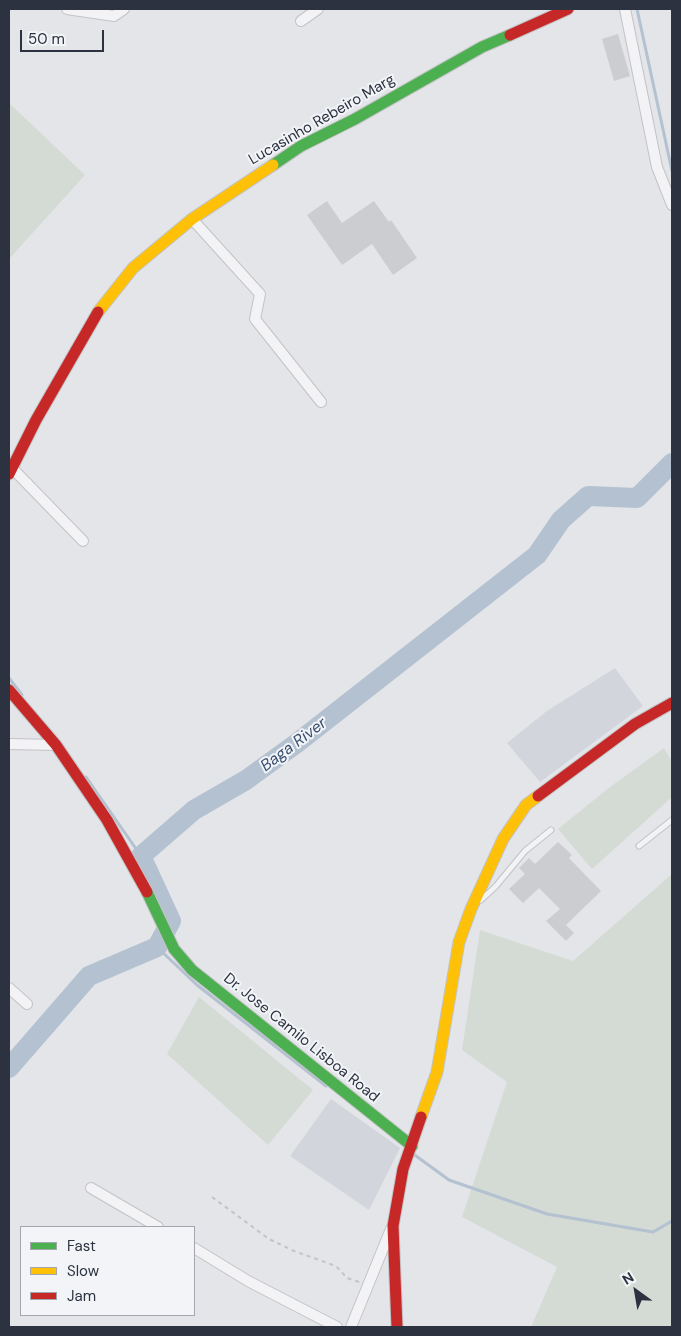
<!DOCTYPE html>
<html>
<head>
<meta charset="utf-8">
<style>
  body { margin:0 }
  #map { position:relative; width:681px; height:1336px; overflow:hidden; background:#e3e5e8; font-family:"DM Sans",sans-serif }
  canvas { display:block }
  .frame { position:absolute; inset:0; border:10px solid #2c3240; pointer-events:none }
  .legend { position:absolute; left:20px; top:1226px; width:175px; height:90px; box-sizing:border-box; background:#f2f4f7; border:1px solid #a3a6ae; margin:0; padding:6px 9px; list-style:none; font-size:15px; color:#2c3240 }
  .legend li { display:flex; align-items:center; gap:10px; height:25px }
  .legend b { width:25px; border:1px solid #a3a6ae }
  .north { position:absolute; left:611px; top:1266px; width:50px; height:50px; -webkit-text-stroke:4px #f2f4f7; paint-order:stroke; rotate:328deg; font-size:14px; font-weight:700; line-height:20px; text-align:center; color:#2c3240 }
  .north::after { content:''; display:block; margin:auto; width:18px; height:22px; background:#2c3240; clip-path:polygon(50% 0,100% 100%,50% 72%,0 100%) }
  .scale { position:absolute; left:20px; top:30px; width:84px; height:22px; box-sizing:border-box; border:2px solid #2c3240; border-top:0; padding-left:6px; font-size:15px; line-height:18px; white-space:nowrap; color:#2c3240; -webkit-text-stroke:4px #f2f4f7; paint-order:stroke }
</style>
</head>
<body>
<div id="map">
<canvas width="681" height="1336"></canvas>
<div class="frame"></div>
<ul class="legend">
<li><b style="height:6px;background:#4caf50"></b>Fast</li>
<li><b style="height:6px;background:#ffc107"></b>Slow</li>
<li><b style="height:6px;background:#c62828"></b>Jam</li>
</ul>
<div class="north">N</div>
<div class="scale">50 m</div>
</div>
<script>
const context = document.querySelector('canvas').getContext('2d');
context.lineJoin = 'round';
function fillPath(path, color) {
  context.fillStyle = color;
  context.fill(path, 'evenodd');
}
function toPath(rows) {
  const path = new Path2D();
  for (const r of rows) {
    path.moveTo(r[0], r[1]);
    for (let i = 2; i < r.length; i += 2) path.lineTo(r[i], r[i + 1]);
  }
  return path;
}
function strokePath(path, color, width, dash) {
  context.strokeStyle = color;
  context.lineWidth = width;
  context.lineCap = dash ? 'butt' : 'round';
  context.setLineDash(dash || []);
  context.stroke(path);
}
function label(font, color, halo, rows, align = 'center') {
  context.font = font + ' "DM Sans",sans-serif';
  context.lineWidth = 4;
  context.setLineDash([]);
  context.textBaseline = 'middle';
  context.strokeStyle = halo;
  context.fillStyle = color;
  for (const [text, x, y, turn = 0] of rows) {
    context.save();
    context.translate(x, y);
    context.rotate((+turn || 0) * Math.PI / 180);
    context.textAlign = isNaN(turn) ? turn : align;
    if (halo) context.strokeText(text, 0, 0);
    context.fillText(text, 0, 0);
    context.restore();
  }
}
fillPath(toPath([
  [615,668,643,706,540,782,507,743,547,711],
  [331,1099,400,1148,369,1210,290,1156]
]), '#d2d5db');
fillPath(toPath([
  [9,103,85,175,9,259],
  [664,748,672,762,672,797,592,869,558,829,610,787],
  [672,874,672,1327,531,1327,557,1267,462,1217,507,1082,462,1050,480,930,573,961],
  [199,997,313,1090,268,1145,167,1054]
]), '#d4dbd4');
strokePath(toPath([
  [637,9,672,171],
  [9,678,22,695],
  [86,777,141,856],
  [157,947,197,985,326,1086],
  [412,1153,449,1180,547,1214,653,1232,672,1221]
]), '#b4c1d0', 3);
strokePath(toPath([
  [9,1068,89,976,157,947,171,921,141,856,194,810,246,780,297,743,537,555,561,520,588,496,637,498,672,463]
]), '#b4c1d0', 20);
fillPath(toPath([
  [618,34,630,76,614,81,602,39],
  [327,201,342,223,374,201,389,222,391,220,417,258,393,275,372,244,342,265,307,215],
  [558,842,572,855,569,858,601,891,566,925,574,933,566,941,546,921,560,909,539,888,523,903,509,889,525,874,519,868,529,858,535,864]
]), '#cccdd0');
const lane = toPath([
  [639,846,672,820],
  [481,900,496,886,525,851,551,830]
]);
const street = toPath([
  [67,9,114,16,124,9],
  [625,9,657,167,672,205],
  [301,21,318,9],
  [192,219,260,294,255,319,321,402],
  [12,468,83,541],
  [9,744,56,745],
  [9,988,27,1004],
  [91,1188,158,1227],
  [194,1248,248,1281,337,1327],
  [351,1327,391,1229]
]);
const fast = toPath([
  [273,165,301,146,355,119,482,47,510,35],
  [147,892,174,949,192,970,412,1146]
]);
const slow = toPath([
  [98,312,133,268,192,219,273,165],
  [421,1117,437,1072,459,942,471,909,503,839,526,805,538,796]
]);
const jam = toPath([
  [510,35,568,9],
  [9,474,36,420,98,312],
  [9,690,56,745,107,820,147,892],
  [538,796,635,724,672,703],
  [397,1327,393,1226,403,1169,421,1117]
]);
strokePath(lane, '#c2c3c6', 7);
strokePath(street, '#c2c3c6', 12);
strokePath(fast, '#c2c3c6', 13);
strokePath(slow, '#c2c3c6', 13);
strokePath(jam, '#c2c3c6', 13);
strokePath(toPath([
  [212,1197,269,1239,294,1251,336,1266,347,1278,359,1282]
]), '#c3c3c8', 2, [4, 4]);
strokePath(lane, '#f3f3f5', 5);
strokePath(street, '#f3f3f5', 10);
strokePath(fast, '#4caf50', 11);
strokePath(slow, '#ffc107', 11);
strokePath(jam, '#c62828', 11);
label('15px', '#2c3240', '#f2f4f7', [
  ["Lucasinho Rebeiro Marg",322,120,-30],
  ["Dr. Jose Camilo Lisboa Road",301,1038,39]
]);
label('italic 16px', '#395071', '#f2f4f7', [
  ["Baga River",294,745,-37]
]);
</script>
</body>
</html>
